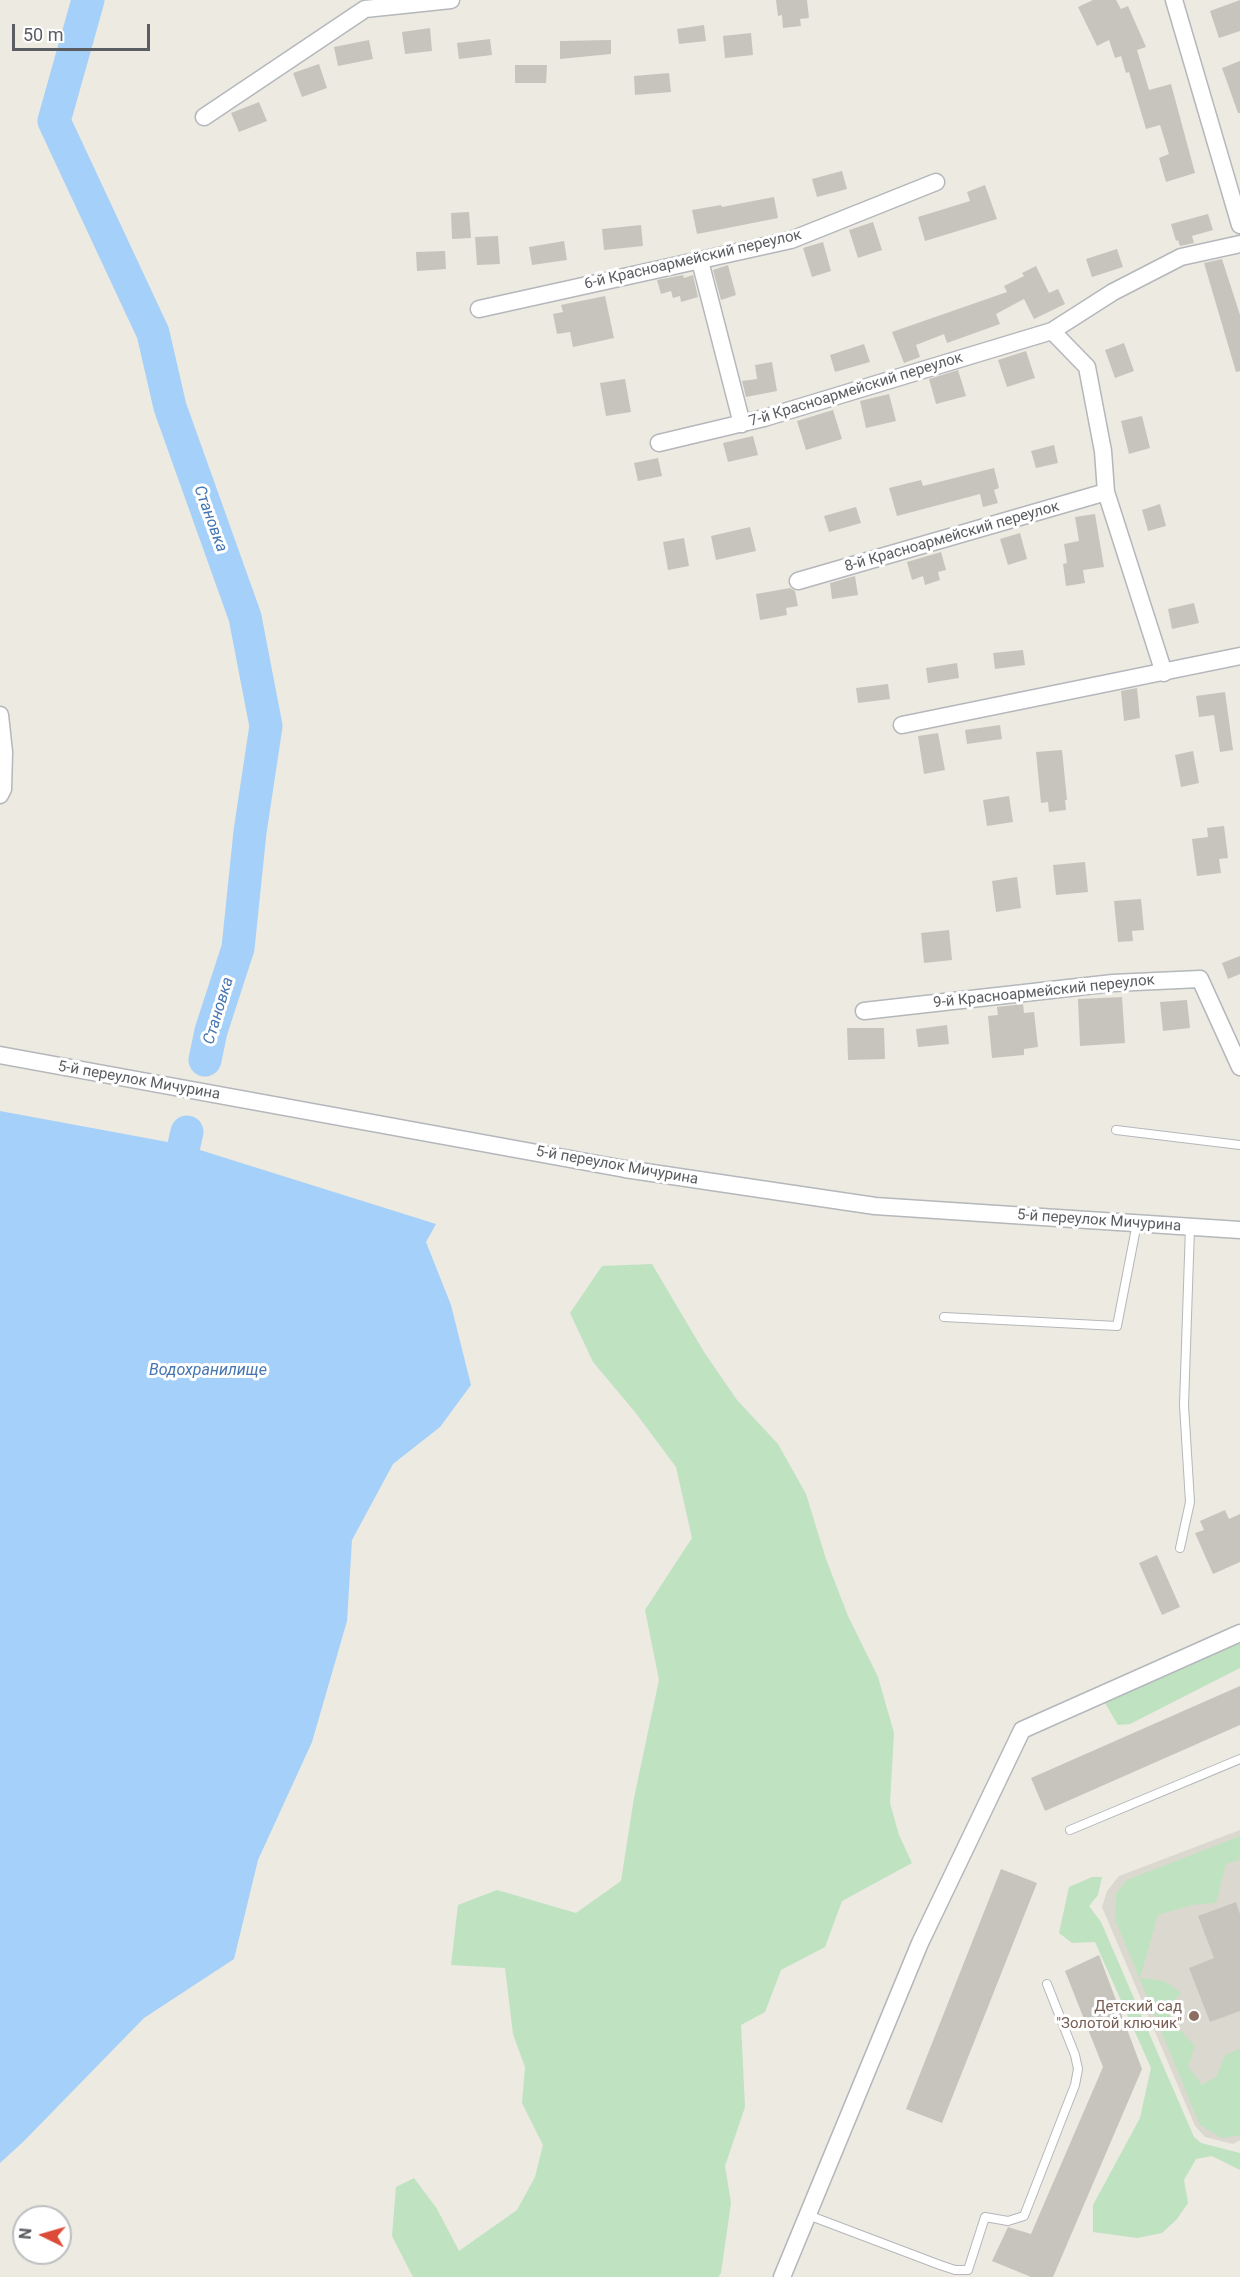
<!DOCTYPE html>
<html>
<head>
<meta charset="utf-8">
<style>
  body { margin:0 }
  #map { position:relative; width:1240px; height:2277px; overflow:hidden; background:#eceae1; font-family:Roboto,sans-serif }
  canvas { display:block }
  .north { position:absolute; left:12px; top:2205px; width:60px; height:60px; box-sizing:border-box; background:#fff; border:2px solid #bdbec0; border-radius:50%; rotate:275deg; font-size:16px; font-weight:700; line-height:24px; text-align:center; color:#5a5d61 }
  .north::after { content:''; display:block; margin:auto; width:21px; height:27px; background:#dc4b37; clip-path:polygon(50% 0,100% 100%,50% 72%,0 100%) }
  .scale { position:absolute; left:12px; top:24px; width:138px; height:27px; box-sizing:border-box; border:3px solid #5a5d61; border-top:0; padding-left:8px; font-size:18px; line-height:21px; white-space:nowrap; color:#5a5d61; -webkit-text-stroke:4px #fff; paint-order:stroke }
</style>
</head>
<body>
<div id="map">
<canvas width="1240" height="2277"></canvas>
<div class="north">N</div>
<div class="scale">50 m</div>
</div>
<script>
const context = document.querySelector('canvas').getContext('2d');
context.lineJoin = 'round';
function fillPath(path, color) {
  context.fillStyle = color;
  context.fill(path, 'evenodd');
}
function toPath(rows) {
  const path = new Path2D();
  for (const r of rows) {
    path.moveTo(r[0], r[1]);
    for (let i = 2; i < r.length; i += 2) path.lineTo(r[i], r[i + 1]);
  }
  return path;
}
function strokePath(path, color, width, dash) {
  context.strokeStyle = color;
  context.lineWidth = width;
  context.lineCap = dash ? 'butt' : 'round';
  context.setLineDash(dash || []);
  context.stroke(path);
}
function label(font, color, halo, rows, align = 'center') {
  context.font = font + ' Roboto,sans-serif';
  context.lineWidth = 6;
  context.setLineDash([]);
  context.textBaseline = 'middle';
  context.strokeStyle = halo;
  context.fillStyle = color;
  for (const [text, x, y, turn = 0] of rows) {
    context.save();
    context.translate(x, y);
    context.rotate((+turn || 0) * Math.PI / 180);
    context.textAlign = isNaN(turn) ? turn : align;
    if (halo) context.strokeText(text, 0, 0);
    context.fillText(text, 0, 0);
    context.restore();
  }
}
fillPath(toPath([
  [1240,1830,1240,2140,1233,2144,1205,2137,1195,2126,1102,1907,1107,1891,1119,1876]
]), '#dbd9cf');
fillPath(toPath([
  [652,1264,704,1352,737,1400,778,1444,806,1494,826,1559,848,1616,878,1677,894,1733,890,1803,899,1835,912,1863,842,1901,825,1947,781,1970,765,2012,741,2025,745,2107,725,2166,731,2203,721,2273,718,2277,413,2277,392,2236,396,2187,414,2178,437,2209,459,2251,517,2210,535,2177,543,2145,522,2103,525,2067,513,2034,505,1968,451,1965,458,1905,497,1890,576,1913,621,1881,634,1798,659,1680,645,1610,692,1538,676,1467,635,1412,593,1362,570,1313,602,1266],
  [1240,1643,1240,1668,1130,1724,1118,1725,1105,1703],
  [1240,1836,1240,1860,1226,1864,1216,1903,1192,1905,1158,1915,1140,1978,1164,1981,1181,1993,1166,2010,1176,2026,1195,2046,1188,2066,1202,2085,1217,2076,1225,2055,1240,2049,1240,2135,1222,2138,1200,2125,1115,1919,1116,1894,1127,1880],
  [1092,1877,1102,1877,1098,1895,1089,1906,1101,1922,1194,2137,1201,2143,1240,2153,1240,2170,1212,2156,1196,2159,1184,2180,1188,2203,1177,2219,1162,2233,1137,2238,1093,2232,1093,2205,1140,2118,1151,2068,1095,1942,1072,1943,1059,1933,1069,1887]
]), '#bfe2c1');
fillPath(toPath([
  [0,1111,184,1145,436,1224,426,1242,451,1305,471,1385,440,1427,393,1464,352,1540,347,1621,312,1742,258,1860,234,1959,144,2018,23,2142,0,2163]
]), '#a4d0f9');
strokePath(toPath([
  [88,0,54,121,153,333,170,407,245,617,266,726,250,832,238,948,211,1031,205,1060],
  [184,1145,187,1132]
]), '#a4d0f9', 33);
fillPath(toPath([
  [776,0,807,0,809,18,800,19,801,26,783,28,782,15,778,16],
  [1093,0,1116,0,1121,9,1128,6,1146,47,1137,50,1149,90,1171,84,1195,173,1166,182,1159,158,1169,154,1160,125,1146,129,1129,72,1126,73,1121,56,1115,58,1109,40,1097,46,1078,7],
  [1240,0,1240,31,1219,38,1210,11],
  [704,25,706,41,679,44,677,29],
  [430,28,432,51,405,54,402,32],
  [751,33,753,55,725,58,723,36],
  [490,39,492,55,459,59,457,43],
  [369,40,373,59,338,66,334,47],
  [611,40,611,54,560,59,560,41],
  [1240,61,1240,113,1238,113,1222,68],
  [319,64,327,88,302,97,293,73],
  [515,65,547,65,546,83,515,83],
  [669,73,671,92,635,95,634,76],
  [259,102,267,121,239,132,231,113],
  [842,171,847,189,817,197,812,179],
  [985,185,997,219,925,241,918,217,970,201,967,192],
  [774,197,778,218,697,234,692,210,721,205,722,207],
  [469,212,471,238,452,239,451,213],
  [1208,214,1213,230,1192,236,1194,243,1180,246,1178,240,1176,241,1171,224],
  [873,222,882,250,858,258,849,230],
  [641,225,643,246,604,250,602,229],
  [498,236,500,264,477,265,475,237],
  [564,241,567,260,532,265,529,247],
  [823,242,831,271,812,277,803,248],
  [1117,249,1123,267,1092,277,1086,259],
  [445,251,446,269,417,271,416,252],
  [1222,259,1240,315,1240,371,1236,372,1204,263],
  [728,265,736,295,721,300,713,270],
  [1036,266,1049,293,1058,289,1065,304,1034,319,1024,299,996,314,1000,324,947,343,944,334,916,345,920,357,904,363,892,332,1007,292,1004,286,1024,276,1022,273],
  [683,275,684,278,693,275,698,297,681,302,680,296,673,298,671,291,661,294,657,280],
  [605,296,614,338,573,347,570,332,557,334,553,314,563,312,561,305],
  [1124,343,1134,371,1115,378,1105,350],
  [864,344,870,362,835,372,830,355],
  [1026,351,1035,378,1007,387,998,360],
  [772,362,777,391,746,397,742,381,757,379,755,365],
  [958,370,966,396,936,404,929,379],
  [625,379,631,412,606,416,600,383],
  [889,394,896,421,866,428,860,401],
  [833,410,842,439,806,450,797,421],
  [1142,416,1150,448,1129,454,1121,421],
  [753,436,758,455,728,462,723,443],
  [1054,445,1058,463,1036,468,1031,451],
  [658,458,662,476,638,481,634,463],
  [994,468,999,488,994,490,998,503,983,507,980,494,897,516,889,488,921,480,923,486],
  [1160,504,1166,526,1148,531,1142,510],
  [856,507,861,523,829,532,824,516],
  [1095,514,1104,567,1083,570,1085,583,1066,586,1063,564,1067,563,1064,544,1079,541,1075,517],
  [750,527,756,551,716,560,711,536],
  [1020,533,1027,559,1008,565,1000,539],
  [684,538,689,566,668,570,663,542],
  [941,552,946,570,938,572,940,580,925,585,923,576,912,580,907,562],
  [855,576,858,595,832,599,830,583],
  [790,588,795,591,798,606,786,608,787,615,760,620,756,594],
  [1194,603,1199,623,1172,629,1168,609],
  [1023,650,1025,665,995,669,993,653],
  [957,663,959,678,928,683,926,668],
  [888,684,890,699,858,703,856,688],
  [1137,688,1140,718,1124,721,1121,691],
  [1225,692,1233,750,1220,752,1214,715,1199,717,1196,696],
  [1000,725,1002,739,967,744,965,730],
  [938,733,945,770,924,774,918,736],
  [1062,750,1067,800,1065,800,1066,810,1049,812,1048,802,1041,803,1036,752],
  [1193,751,1199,783,1181,787,1175,755],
  [1009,796,1013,822,987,826,983,800],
  [1224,826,1228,858,1219,859,1221,873,1197,876,1192,839,1208,837,1207,828],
  [1085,862,1088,892,1056,895,1053,865],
  [1017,877,1021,908,996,912,992,881],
  [1141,899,1144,930,1132,931,1133,941,1118,942,1114,901],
  [949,930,952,960,924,963,921,933],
  [1240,956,1240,974,1228,979,1222,963],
  [1122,997,1125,1043,1080,1046,1078,999],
  [1187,1000,1190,1028,1163,1031,1160,1002],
  [1023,1004,1024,1013,1034,1012,1038,1047,1024,1049,1024,1055,992,1058,988,1016,998,1015,997,1007],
  [947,1025,949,1044,918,1047,916,1029],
  [847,1028,884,1028,885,1059,848,1060],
  [1225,1510,1229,1519,1240,1514,1240,1562,1213,1574,1195,1533,1204,1530,1200,1521],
  [1157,1555,1180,1607,1162,1615,1139,1563],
  [1240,1686,1240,1725,1045,1811,1031,1778],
  [1001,1869,1037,1883,942,2123,906,2109],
  [1236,1902,1240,1914,1240,2011,1210,2022,1189,1968,1214,1958,1198,1916],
  [1099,1955,1142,2069,1053,2277,1031,2277,992,2261,1008,2227,1031,2234,1103,2067,1065,1971]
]), '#c7c4be');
const lane = toPath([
  [1116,1130,1240,1145],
  [944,1317,1117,1326,1137,1223],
  [1180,1548,1190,1502,1184,1405,1190,1227],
  [1070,1830,1240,1759],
  [808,2215,940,2265,955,2270,968,2270,985,2217,1008,2221,1024,2216,1075,2085,1078,2069,1075,2055,1047,1984]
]);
const street = toPath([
  [1174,0,1240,225],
  [204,117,365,9,451,0],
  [700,261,742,424],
  [479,309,791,240,936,182],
  [1052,331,1087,367,1103,451,1106,492,1164,673],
  [659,443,764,418,1052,331,1113,292,1181,257,1240,244],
  [798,581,1106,492],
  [0,715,4,752,3,789,0,795],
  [902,725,1240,656],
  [864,1011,1113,983,1200,979,1240,1067],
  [0,1055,625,1169,875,1206,1240,1230],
  [782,2277,920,1943,1022,1730,1240,1633]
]);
strokePath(lane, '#b4b7bb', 10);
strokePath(street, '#b4b7bb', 19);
strokePath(lane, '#fff', 8);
strokePath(street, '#fff', 16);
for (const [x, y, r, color] of [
  [1194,2016,6,"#8d6e63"]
]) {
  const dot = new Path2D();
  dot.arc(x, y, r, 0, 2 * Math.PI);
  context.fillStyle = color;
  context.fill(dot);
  strokePath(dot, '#fff', 2);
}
label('15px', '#5a5d61', '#fff', [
  ["6-й Красноармейский переулок",693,260,-13],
  ["7-й Красноармейский переулок",856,390,-17],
  ["8-й Красноармейский переулок",952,537,-16],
  ["9-й Красноармейский переулок",1044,992,-6],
  ["5-й переулок Мичурина",139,1081,10],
  ["5-й переулок Мичурина",617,1166,10],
  ["5-й переулок Мичурина",1099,1221,4]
]);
label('15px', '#785e54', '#fff', [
  ["Детский сад",1182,2007],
  ["\"Золотой ключик\"",1182,2024]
], 'right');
label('italic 16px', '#4676b1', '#fff', [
  ["Становка",210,519,70],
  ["Становка",219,1011,-73],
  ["Водохранилище",208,1371]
]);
</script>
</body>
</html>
